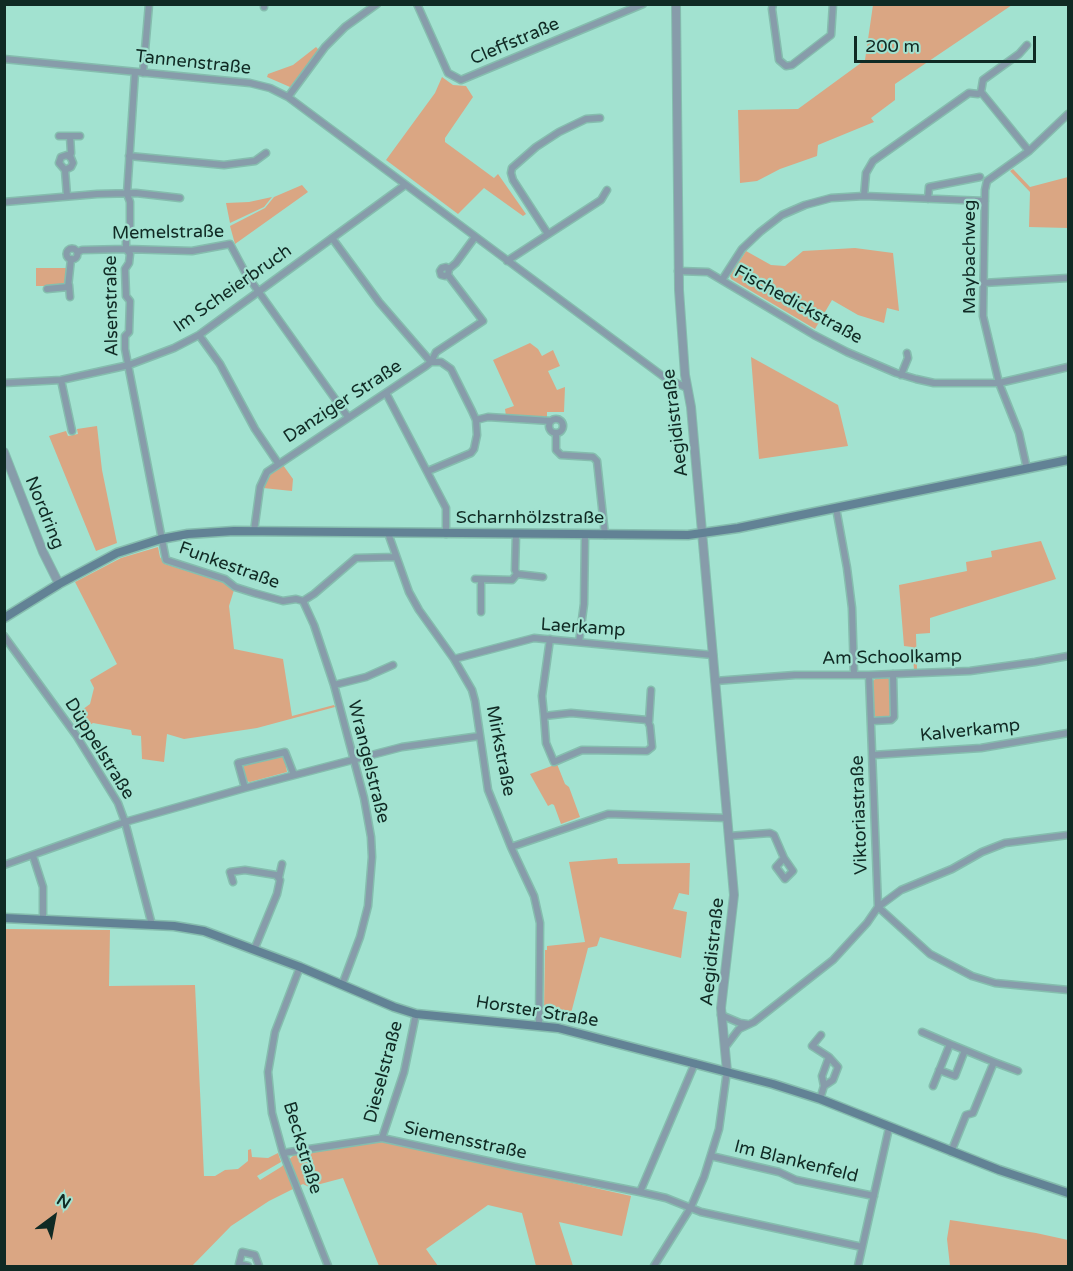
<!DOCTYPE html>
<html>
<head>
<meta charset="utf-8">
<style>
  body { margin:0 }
  #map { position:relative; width:1073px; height:1271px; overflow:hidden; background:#a2e2d0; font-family:"Varela Round",sans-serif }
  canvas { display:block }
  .frame { position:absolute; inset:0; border:6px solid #102a24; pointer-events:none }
  .north { position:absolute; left:24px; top:1187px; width:60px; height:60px; -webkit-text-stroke:4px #a2e2d0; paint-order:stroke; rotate:32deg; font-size:16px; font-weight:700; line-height:24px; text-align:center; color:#102a24 }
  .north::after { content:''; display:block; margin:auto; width:21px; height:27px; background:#102a24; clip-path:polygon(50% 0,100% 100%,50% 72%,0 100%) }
  .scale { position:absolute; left:854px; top:36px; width:182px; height:27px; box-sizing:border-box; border:3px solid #102a24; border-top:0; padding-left:8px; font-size:18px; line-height:21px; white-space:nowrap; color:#102a24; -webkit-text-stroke:4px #a2e2d0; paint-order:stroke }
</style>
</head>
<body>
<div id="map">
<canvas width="1073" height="1271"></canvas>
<div class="frame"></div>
<div class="north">N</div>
<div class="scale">200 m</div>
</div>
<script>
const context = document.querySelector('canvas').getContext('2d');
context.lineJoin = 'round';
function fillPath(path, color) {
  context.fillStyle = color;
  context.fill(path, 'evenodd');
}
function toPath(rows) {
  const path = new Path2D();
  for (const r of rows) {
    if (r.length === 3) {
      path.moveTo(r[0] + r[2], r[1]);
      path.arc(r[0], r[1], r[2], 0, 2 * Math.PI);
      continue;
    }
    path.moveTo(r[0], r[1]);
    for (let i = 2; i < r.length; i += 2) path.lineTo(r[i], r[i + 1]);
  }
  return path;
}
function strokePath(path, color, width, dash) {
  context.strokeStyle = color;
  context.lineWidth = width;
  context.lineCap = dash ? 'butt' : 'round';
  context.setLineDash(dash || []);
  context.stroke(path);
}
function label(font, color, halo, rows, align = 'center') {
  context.font = font + ' "Varela Round",sans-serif';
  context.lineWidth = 4.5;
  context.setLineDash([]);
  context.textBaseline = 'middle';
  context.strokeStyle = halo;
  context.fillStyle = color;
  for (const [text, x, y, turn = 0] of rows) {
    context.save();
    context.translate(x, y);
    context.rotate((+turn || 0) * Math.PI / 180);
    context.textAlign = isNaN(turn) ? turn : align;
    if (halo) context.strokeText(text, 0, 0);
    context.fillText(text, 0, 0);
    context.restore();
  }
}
fillPath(toPath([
  [873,5,1012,5,895,84,895,100,871,118,874,122,818,145,817,156,780,169,757,181,740,183,738,110,798,109,865,60],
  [316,47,319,50,290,87,267,77,268,74,293,65],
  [442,77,453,85,466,86,473,97,445,138,445,142,494,178,498,174,526,214,523,216,484,188,458,214,386,160,435,93],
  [1013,169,1030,187,1068,177,1068,228,1029,227,1030,192,1010,171],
  [302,185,308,192,235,244,230,226,265,208,274,197],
  [272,197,264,207,230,223,226,203,249,202],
  [855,248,893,253,899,311,887,308,884,323,858,315,832,300,815,329,731,279,730,276,746,251,771,265,785,266,803,251],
  [36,268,67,268,66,284,62,286,36,286],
  [530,343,538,349,542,356,553,350,560,366,548,371,557,390,565,387,564,412,547,412,547,417,506,416,505,409,514,406,493,360],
  [751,357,838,405,848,446,759,459],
  [97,426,102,470,117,543,96,551,49,436,66,431,68,436,78,434,77,429],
  [283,465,293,479,292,491,263,488,270,474],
  [1041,541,1056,579,930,618,930,633,916,634,917,670,914,670,912,647,904,646,899,585,967,571,966,562,992,557,991,551],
  [158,547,160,557,165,564,222,582,234,590,229,606,234,649,283,659,292,716,334,705,335,707,257,728,184,739,167,734,164,762,142,759,141,736,132,735,131,730,93,723,80,731,71,718,90,704,94,688,90,680,117,664,75,582,121,558],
  [876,678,888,678,890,680,892,714,890,718,877,718,874,715,873,681],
  [284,755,287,772,250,782,246,781,242,770,244,766],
  [557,764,565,784,569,787,580,817,561,824,554,805,552,804,548,806,530,774],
  [617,858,618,864,690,863,689,895,679,893,673,909,687,912,681,958,600,937,597,946,588,948,569,1021,549,1017,544,1012,545,950,547,950,547,946,585,942,569,862],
  [4,929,110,930,109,986,195,985,204,1176,215,1176,225,1170,238,1169,248,1161,248,1150,251,1149,252,1157,268,1158,278,1153,281,1162,257,1176,260,1180,281,1167,294,1155,383,1141,631,1196,622,1236,559,1222,573,1266,536,1266,522,1213,488,1205,426,1249,438,1266,379,1266,343,1178,309,1187,303,1184,269,1201,231,1226,192,1266,5,1266],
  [950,1220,1036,1233,1068,1240,1068,1266,950,1266,947,1239]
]), '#daa683');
const minor = toPath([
  [264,4,264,7],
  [417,4,448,73,461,80,643,4],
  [773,4,772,9,779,60,786,66,792,65,831,35,833,4],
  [4,59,250,83,270,88,288,97,664,377,687,388],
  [135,72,127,194,130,202,130,231,126,238,126,249,130,254,129,263,125,269,126,296,130,301,129,332,125,336,125,349,166,560,225,579,235,587,254,593,283,601,296,599,303,601,314,594,356,558,395,557],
  [143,73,149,4],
  [981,92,1029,151],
  [288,97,325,47,345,27,377,4],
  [59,136,80,136],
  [70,156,71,153,70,136],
  [129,156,224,165,255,161,266,153],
  [65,170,71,167,73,163,71,158,67,155,61,157,59,163,65,170,67,196],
  [864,196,866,173,873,161,969,93,978,94,981,92,983,80,1019,54,1027,45],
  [928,199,929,187,980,177],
  [4,202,97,194,136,193,180,198],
  [548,234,513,180,511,173,512,168,536,147,559,132,586,119,600,118],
  [332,238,379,302,431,362,441,362,451,369,472,411,476,420,477,435,474,449,471,453,428,471],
  [72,254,5.5],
  [78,252,82,250,126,249,192,251,230,244,246,274,348,417],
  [507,261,601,200,607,190],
  [449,269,446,267,442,268,440,271,441,275,445,276,448,275,449,269,456,263,475,237],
  [678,271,708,272,814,335,847,352,896,373,916,379,934,383,999,383,1068,367],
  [722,280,742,249,760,232,782,215,805,205,831,198,864,196,985,201],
  [983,283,1068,278],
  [69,285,70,297],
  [47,289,68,287,71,259],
  [199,335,220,364,255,429,278,463],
  [901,375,908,358,907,353],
  [61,380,72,431],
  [4,383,61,380,129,365,174,348,199,335,405,185],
  [386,393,446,508,446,534],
  [556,426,7],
  [476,420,488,417,551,421],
  [556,434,556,450,561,455,593,457,597,461,605,535],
  [1027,469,1019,433,999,383,983,316,985,190,987,181,1029,151,1068,114],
  [836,508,847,568,852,608,854,674],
  [254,531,260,487,267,472,426,366,431,362,436,352,483,321,448,275],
  [388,533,409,592,419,610,454,659,472,690,475,701,488,790,511,847,534,896,540,923,539,1025],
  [517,574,543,577],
  [475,579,512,580,517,574,515,570,516,534],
  [303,601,314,625,334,685,364,798,371,837,372,857,368,906,360,937,342,985],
  [481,612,481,580],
  [4,636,76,735,118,803,125,822,152,925],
  [579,642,584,604,585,535],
  [454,659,534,638,713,655],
  [869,675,878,907,930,954,972,976,995,983,1068,990],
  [715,681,795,675,869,675,970,671,1035,662,1068,656],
  [334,685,366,677,393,665],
  [544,716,571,713,647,720,650,726,652,747,647,751,582,750,554,762,546,743,544,716,542,696,550,639],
  [649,721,651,690],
  [872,721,891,720,894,717,893,674],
  [873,755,981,748,1068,733],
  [245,788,238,763,285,752,294,775],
  [729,836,770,833,774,835,784,858,793,871,785,879,776,867,784,858],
  [511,847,608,814,727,818],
  [33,856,43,887,43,920],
  [4,865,125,822,245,788,402,747,480,736],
  [279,877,282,864],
  [233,882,230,872,245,870,276,875,280,880,277,894,254,950],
  [300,967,275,1032,268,1072,272,1113,283,1153,328,1266],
  [721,1015,740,1023,747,1024],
  [922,1032,950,1044],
  [821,1035,812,1046,829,1057],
  [726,1046,739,1029,754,1022,833,960,867,923,878,907,901,890,952,869,982,852,1005,843,1068,835],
  [994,1062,1018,1071],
  [939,1070,955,1076,965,1050],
  [933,1086,950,1044,994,1062,973,1113,966,1115,951,1152],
  [820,1099,824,1086,833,1080,838,1067,829,1057,822,1076,824,1086],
  [382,1138,404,1072,416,1014],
  [283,1153,382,1138,515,1167,640,1192,666,1198,701,1212,862,1247],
  [711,1156,779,1172,796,1180,874,1196],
  [640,1192,695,1063],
  [248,1266,239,1264,242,1252,255,1255,259,1266],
  [654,1266,691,1207,704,1177,719,1129,727,1071],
  [858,1266,889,1128]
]);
const tertiary = toPath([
  [676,4,679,290,685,375,691,407,734,895,721,1008,727,1071],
  [4,452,43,552,59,584]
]);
const secondary = toPath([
  [4,618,59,584,117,553,161,539,188,534,234,531,688,535,738,528,1068,460],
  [4,918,174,926,204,931,300,967,394,1007,416,1014,558,1028,773,1084,820,1099,999,1170,1068,1193]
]);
strokePath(minor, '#85bdae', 9);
strokePath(tertiary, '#85bdae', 10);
strokePath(secondary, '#85bdae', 11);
strokePath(minor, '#879caa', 6);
strokePath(tertiary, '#879caa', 8);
strokePath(secondary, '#628295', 8);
label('18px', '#102a24', '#a2e2d0', [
  ["Cleffstraße",515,42,-23],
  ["Tannenstraße",193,63,6],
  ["Memelstraße",168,233,-1],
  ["Maybachweg",970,257,-90],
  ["Im Scheierbruch",233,289,-35],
  ["Fischedickstraße",798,305,29],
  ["Alsenstraße",112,306,-91],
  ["Danziger Straße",343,402,-33],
  ["Aegidistraße",676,423,-97],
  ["Nordring",44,513,68],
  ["Scharnhölzstraße",530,518],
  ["Funkestraße",229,566,20],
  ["Laerkamp",583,628,4],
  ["Am Schoolkamp",892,658,-1],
  ["Kalverkamp",970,731,-6],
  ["Düppelstraße",99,749,58],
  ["Mirkstraße",500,751,79],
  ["Wrangelstraße",368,762,76],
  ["Viktoriastraße",860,815,-92],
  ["Aegidistraße",713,952,-84],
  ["Horster Straße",537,1012,9],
  ["Dieselstraße",384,1072,-75],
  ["Siemensstraße",465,1141,12],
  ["Beckstraße",302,1148,73],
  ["Im Blankenfeld",796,1162,14]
]);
</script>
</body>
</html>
